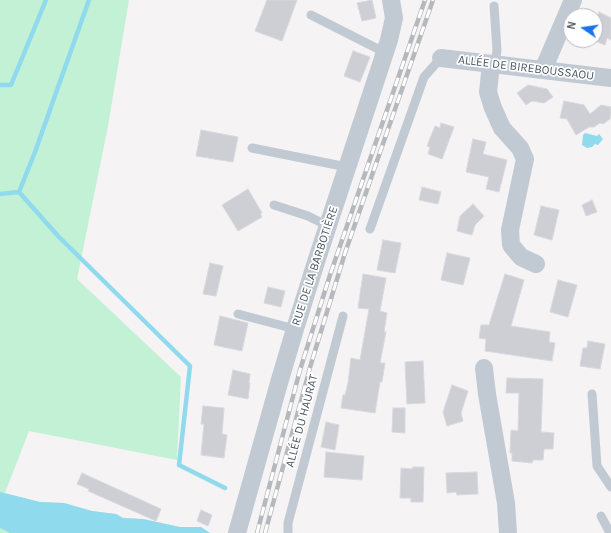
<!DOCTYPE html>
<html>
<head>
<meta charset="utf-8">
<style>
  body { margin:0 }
  #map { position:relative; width:611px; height:533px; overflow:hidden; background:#f5f3f3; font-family:Karla,sans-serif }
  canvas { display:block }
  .north { position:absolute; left:563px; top:8px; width:40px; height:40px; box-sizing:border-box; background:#fff; border:1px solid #b7bbc0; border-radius:50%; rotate:283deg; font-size:11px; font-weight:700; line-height:16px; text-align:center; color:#4a5661 }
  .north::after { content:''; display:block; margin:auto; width:14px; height:18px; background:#1a73e8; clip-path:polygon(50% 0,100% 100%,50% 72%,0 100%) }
</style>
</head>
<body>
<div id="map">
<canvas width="611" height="533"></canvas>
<div class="north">N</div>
</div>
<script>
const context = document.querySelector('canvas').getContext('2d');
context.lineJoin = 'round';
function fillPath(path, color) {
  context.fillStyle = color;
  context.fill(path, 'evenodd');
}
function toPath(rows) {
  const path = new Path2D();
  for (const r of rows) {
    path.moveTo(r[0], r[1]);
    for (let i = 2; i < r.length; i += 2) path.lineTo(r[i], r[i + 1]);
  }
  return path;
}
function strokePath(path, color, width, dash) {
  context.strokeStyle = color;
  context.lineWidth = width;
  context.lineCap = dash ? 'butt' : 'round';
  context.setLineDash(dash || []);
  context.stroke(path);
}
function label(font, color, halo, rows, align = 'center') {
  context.font = font + ' Karla,sans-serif';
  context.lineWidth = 3.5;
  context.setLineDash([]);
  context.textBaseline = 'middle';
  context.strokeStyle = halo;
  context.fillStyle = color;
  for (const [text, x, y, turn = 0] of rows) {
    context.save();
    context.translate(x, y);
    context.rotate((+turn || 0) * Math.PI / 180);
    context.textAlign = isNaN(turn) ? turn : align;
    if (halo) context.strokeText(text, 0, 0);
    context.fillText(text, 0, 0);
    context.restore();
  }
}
fillPath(toPath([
  [0,0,129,0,108,126,77,279,181,377,177,460,29,431,5,493,40,502,64,503,92,511,116,514,123,518,143,519,180,527,201,527,210,533,0,533]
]), '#c3f1d5');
fillPath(toPath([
  [585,133,597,136,599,134,603,139,598,145,595,144,592,147,587,148,582,145,583,135],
  [0,492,40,502,64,503,92,511,116,514,123,518,143,519,180,527,201,527,210,533,10,533,0,528]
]), '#90daee');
strokePath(toPath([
  [0,85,11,85,46,0],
  [19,192,59,237,190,366,179,465,225,488],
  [19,192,35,152,89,0],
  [0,194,19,192]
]), '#90daee', 4.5);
const building = toPath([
  [267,0,297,0,282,41,255,31,267,0],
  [372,0,376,18,362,21,357,3,372,0],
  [599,12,611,18,611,40,607,38,605,45,595,41,595,21,599,12],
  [353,51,370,57,360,82,344,76,353,51],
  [528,85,547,89,553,97,544,103,532,101,526,105,517,93,528,85],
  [564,101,584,105,590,114,601,105,611,107,610,119,603,124,600,123,594,127,589,127,576,135,567,119,560,118,564,101],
  [441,123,454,127,442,159,428,154,430,147,427,146,435,126,440,128,441,123],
  [201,130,238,137,233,162,196,156,201,130],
  [473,139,486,142,483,154,507,160,499,192,486,189,489,177,466,172,473,139],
  [422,187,441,192,438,204,419,200,422,187],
  [248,189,262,213,260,214,262,217,238,231,222,205,248,189],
  [592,200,597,212,586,216,582,205,592,200],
  [473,204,484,216,475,225,472,235,457,231,460,216,473,204],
  [541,206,559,210,552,240,534,235,541,206],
  [383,240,401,243,395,273,377,270,383,240],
  [447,253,470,258,463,285,441,280,447,253],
  [210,263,223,266,216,296,203,294,210,263],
  [363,274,386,278,380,311,387,313,384,332,386,332,380,363,385,363,382,382,380,382,375,413,341,408,343,395,345,395,348,383,351,358,360,360,369,309,358,308,363,274],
  [505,274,524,280,511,326,550,332,549,342,555,343,552,361,485,351,486,339,479,338,481,325,489,325,505,274],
  [558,280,577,285,568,317,550,312,558,280],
  [268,287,285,291,281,307,264,303,268,287],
  [220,316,248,323,242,351,214,345,220,316],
  [588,341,605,344,600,369,580,366,583,348,587,348,588,341],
  [423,361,425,403,407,404,405,362,423,361],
  [233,370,250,374,249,383,250,383,248,399,228,395,233,370],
  [507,378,543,379,541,432,554,433,553,449,544,449,543,460,533,460,532,463,512,461,512,453,510,453,511,430,518,431,519,393,506,393,507,378],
  [452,385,468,391,461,413,463,421,447,426,443,412,452,385],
  [203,406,224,408,222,434,227,435,224,458,201,455,204,424,201,424,203,406],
  [393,408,405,408,405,433,392,432,393,408],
  [326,422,339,425,335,450,321,447,326,422],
  [326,452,364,456,362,480,324,477,326,452],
  [413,467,424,467,423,502,411,502,411,498,400,498,401,468,412,469,413,467],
  [477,472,478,494,457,495,456,492,447,493,446,473,477,472],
  [82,473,161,509,156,521,104,498,88,491,89,489,77,484,82,473],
  [201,510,212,515,208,526,197,521,201,510]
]);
fillPath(building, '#cdcfd5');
strokePath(building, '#d7d9de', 1);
strokePath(toPath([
  [494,6,497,50,495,64],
  [311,15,384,52],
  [252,148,347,167],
  [274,205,308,216,328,226],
  [370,229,424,77,441,58],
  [238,314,295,329],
  [592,394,597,466,611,487],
  [601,516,610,533],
  [288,533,288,523,343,316]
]), '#c1cad2', 9);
strokePath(toPath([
  [441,58,611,78],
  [491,64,488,92,493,108,502,128,520,148,525,159,510,230,511,245,521,257,536,264],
  [543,70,573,0],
  [484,368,487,394,506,503,508,533],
  [237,533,279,383,295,329,317,259,389,40,394,18,391,0]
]), '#c1cad2', 18);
const rail = toPath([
  [257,533,300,370,330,275,425,0],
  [265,533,311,364,345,253,433,0]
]);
strokePath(rail, '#b5b8bd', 4.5);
strokePath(rail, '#fff', 3, [9]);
label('12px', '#4a5661', '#fff', [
  ["ALLÉE DE BIREBOUSSAOU",526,68,7],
  ["RUE DE LA BARBOTIÈRE",315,266,-72],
  ["ALLÉE DU HAURAT",302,421,-75]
]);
</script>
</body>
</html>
